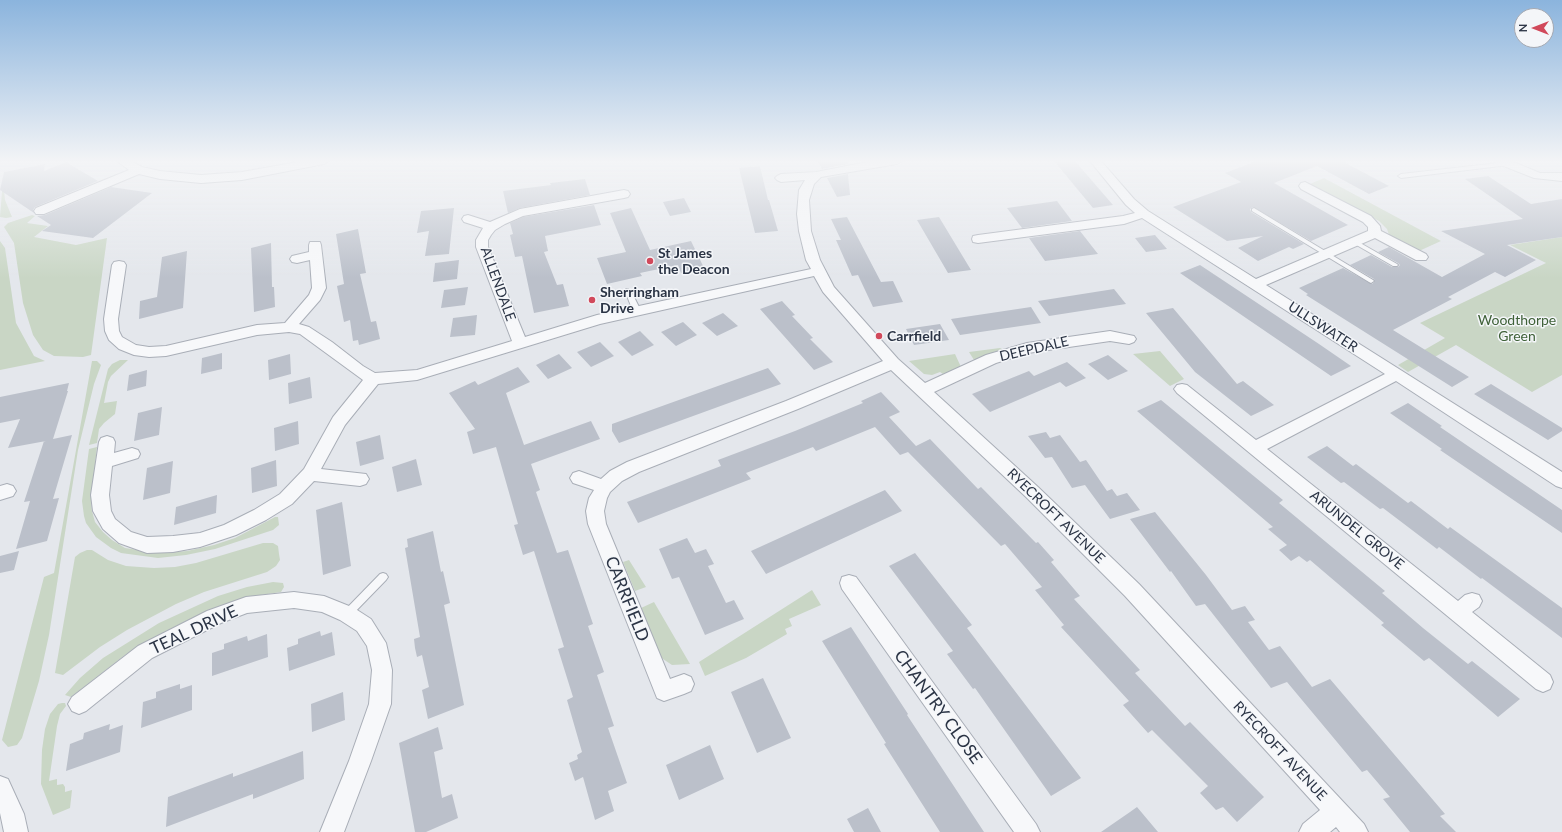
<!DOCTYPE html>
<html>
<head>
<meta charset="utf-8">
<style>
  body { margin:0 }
  #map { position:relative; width:1562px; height:832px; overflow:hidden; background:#e4e7ec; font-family:Lato,sans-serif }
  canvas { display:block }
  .north { position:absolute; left:1514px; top:8px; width:40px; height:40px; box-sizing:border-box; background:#f4f6f9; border:1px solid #a4a8b1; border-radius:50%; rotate:270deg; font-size:11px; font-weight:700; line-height:16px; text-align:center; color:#2b3445 }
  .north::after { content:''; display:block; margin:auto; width:14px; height:18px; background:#d1495b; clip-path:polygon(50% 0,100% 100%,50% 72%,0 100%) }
</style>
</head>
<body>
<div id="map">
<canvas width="1562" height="832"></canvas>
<div class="north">N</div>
</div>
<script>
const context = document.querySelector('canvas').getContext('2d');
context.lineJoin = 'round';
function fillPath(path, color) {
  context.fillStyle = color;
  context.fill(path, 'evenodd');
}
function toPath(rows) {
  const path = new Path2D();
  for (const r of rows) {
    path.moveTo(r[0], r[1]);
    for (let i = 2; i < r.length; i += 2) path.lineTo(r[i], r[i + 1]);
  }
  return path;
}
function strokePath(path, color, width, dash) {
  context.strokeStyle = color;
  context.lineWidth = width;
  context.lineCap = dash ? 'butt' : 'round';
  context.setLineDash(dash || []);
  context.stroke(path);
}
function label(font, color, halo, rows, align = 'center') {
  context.font = font + ' Lato,sans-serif';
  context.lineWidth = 3;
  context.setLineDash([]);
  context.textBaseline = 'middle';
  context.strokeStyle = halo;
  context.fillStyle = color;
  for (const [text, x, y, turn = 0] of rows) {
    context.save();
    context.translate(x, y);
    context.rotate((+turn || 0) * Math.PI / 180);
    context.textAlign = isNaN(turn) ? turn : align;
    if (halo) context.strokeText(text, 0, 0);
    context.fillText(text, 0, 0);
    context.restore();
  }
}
fillPath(toPath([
  [3,178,5,200,12,217,6,218,0,217],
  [1324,178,1441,241,1419,251,1389,235,1387,229,1379,221,1310,184],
  [32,215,35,216,27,223,48,226,34,237,76,245,107,238,91,355,83,357,54,356,43,350,33,335,23,303,14,243,4,227,8,223],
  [1562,237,1562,375,1532,392,1456,345,1408,372,1398,365,1445,338,1420,323,1546,263,1510,245],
  [0,241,5,248,16,323,34,356,45,361,0,370],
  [1000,348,1002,349,974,360,969,352],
  [1160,351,1184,379,1170,386,1133,354],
  [955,354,961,367,943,374,940,372,932,375,924,374,909,361],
  [120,360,128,360,111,376,108,382,104,403,117,401,115,414,104,423,99,429,97,443,89,445,108,369,112,364],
  [92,361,97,361,101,365,94,384,78,450,49,635,39,681,22,738,17,745,8,747,2,740,44,577,54,573],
  [97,447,91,501,92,511,95,522,103,532,112,540,125,548,159,553,187,551,214,545,235,538,275,517,278,517,279,525,273,530,215,549,186,555,158,558,121,553,111,548,96,537,86,523,84,516,82,501,89,449],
  [263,543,273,543,278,546,279,554,280,560,276,566,267,572,204,592,176,604,127,630,100,647,63,675,55,673,75,557,80,553,87,550,92,550,108,560,126,566,154,568,175,567,196,563],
  [629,560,646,587,635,591,623,562],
  [273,582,283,583,284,587,281,592,254,596,236,601,212,609,186,621,155,637,125,655,71,697,65,695,80,678,103,658,159,623,218,596,247,587],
  [812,590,821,605,789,619,792,626,785,629,787,634,746,658,705,676,699,662],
  [654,602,690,664,672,665,660,657,641,608],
  [62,703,65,703,66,706,60,714,57,726,49,781,57,779,57,785,63,784,65,787,65,792,72,790,70,808,53,815,41,784,42,750,45,729,50,714,58,704]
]), '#c9d6c5');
fillPath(toPath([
  [818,161,848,161,848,164,822,169],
  [1054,161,1075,161,1113,205,1093,208],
  [1256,161,1342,161,1389,186,1369,194,1317,166,1274,183,1348,225,1311,241,1253,207,1250,209,1251,212,1304,244,1293,249,1289,247,1258,261,1238,248,1263,236,1227,241,1173,207,1241,182,1225,173],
  [66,162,98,181,35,207,33,210,34,213,0,190,4,172,45,164,44,171],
  [760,166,768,200,769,200,778,231,755,233,739,168],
  [848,174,850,195,837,197,827,178],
  [1488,176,1531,204,1562,199,1562,237,1507,245,1536,260,1505,277,1495,272,1448,297,1452,299,1393,330,1469,377,1452,387,1306,295,1308,294,1299,288,1343,268,1372,284,1375,281,1374,279,1350,265,1371,255,1392,267,1398,267,1400,265,1398,263,1378,252,1389,247,1442,277,1485,254,1441,231,1523,219,1465,179],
  [585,179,590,195,520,208,508,213,503,191,551,185,550,183],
  [111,187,152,193,93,238,42,231,51,225,37,216,45,215],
  [684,198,691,212,670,216,663,202],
  [1057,201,1072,221,1022,228,1007,208],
  [594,205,601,225,545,236,548,251,544,252,557,285,563,284,569,306,534,313,522,256,515,257,510,235,513,234,510,223,523,217],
  [454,208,449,254,425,256,429,231,417,233,421,211],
  [631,208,650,250,691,241,704,268,681,273,678,265,640,273,642,276,607,284,597,258,626,252,610,213],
  [847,217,881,282,893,281,903,302,873,307,858,275,852,276,836,240,841,240,831,219],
  [939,217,971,270,948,273,917,220],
  [358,229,366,273,360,274,371,322,376,321,380,339,359,345,358,340,353,341,350,320,344,322,342,312,337,286,344,284,336,234],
  [1080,231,1098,254,1045,261,1029,238],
  [1155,235,1167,249,1146,252,1135,238],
  [271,243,272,287,274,287,275,307,254,312,251,248],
  [187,251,183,308,139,319,140,301,157,297,162,257],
  [459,260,457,279,433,282,435,263],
  [1200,265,1319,344,1351,366,1331,376,1180,273],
  [468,287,465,305,441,308,444,290],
  [1114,289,1126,304,1049,316,1038,301],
  [782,301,795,315,792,316,813,338,810,339,833,362,814,370,760,309],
  [1031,307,1041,323,960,335,951,319],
  [1173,308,1237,384,1243,381,1274,405,1251,416,1195,372,1146,313],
  [723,313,738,326,717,336,702,323],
  [477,315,475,335,450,337,453,318],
  [683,322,697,335,676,346,661,332],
  [940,324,949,340,914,345,906,329],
  [640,331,654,345,632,356,618,342],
  [600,342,614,356,591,367,577,352],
  [222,353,222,369,201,374,202,358],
  [290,354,291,374,269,380,268,360],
  [559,354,572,368,548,379,536,365],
  [1108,355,1128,371,1108,380,1088,364],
  [1067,362,1086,378,1066,387,1060,382,990,412,972,394,1029,371,1034,376],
  [518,367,530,382,506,393,524,445,591,421,600,439,531,464,540,490,536,492,557,553,568,550,593,624,588,626,604,672,597,675,614,726,608,728,627,783,608,791,614,811,595,820,583,777,575,781,569,763,578,759,577,755,582,752,567,700,573,697,558,649,564,647,534,551,523,555,514,525,518,524,496,447,473,454,467,432,475,429,449,393,475,381,478,385],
  [768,368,781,384,619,443,612,431,612,424],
  [147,370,146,386,127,391,129,375],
  [310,377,312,398,289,404,288,383],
  [69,383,67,391,68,391,53,439,72,435,53,499,59,498,47,541,16,549,30,501,24,502,44,441,46,441,8,448,20,419,0,423,0,397],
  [1491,384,1562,428,1562,431,1548,440,1474,394],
  [881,392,900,412,889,417,916,446,930,439,978,489,981,487,1036,543,1038,542,1054,560,1051,562,1080,596,1074,599,1140,670,1135,673,1185,726,1190,722,1264,797,1237,822,1223,807,1216,810,1200,793,1208,786,1152,730,1148,733,1123,705,1129,701,1061,627,1064,625,1035,590,1042,587,1005,544,1001,546,908,452,900,455,875,427,816,451,813,447,746,473,751,479,638,523,627,502,721,466,718,460,795,431,863,403,861,401],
  [1161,400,1283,500,1279,503,1385,591,1382,593,1423,628,1468,664,1472,661,1520,699,1498,717,1429,658,1424,661,1381,625,1384,623,1310,560,1307,562,1299,556,1291,561,1279,550,1287,545,1268,529,1273,527,1137,411],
  [1408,403,1442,426,1440,427,1562,510,1562,533,1440,450,1442,449,1390,413],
  [162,407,159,435,134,441,138,413],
  [298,421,299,444,275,451,274,428],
  [1046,432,1050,438,1060,435,1080,462,1086,460,1107,491,1112,489,1117,496,1127,493,1140,510,1110,519,1085,485,1072,488,1052,457,1045,458,1028,436],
  [380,435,384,459,360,466,356,442],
  [1327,446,1353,466,1356,464,1408,503,1411,501,1448,529,1450,527,1562,608,1562,638,1482,578,1481,579,1439,547,1437,549,1383,508,1380,509,1344,482,1341,483,1307,457],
  [416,459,422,485,397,492,392,467],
  [276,460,277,486,252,493,251,468],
  [173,461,170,493,143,500,147,468],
  [885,490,902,511,766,574,751,551],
  [217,495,216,513,174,525,176,507],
  [342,502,351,566,323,575,316,510],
  [1155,512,1206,575,1232,610,1245,606,1255,620,1248,622,1269,650,1280,646,1312,687,1330,679,1445,814,1440,816,1456,832,1410,832,1383,799,1390,797,1367,770,1362,772,1287,682,1271,688,1205,604,1196,606,1171,571,1170,572,1130,519],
  [433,531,441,572,443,571,450,603,444,605,464,705,428,719,422,690,429,687,422,655,417,657,415,648,414,639,420,637,405,548,408,547,407,539],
  [687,538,695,553,706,549,714,564,708,566,726,603,734,600,744,619,705,635,679,577,672,579,659,549],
  [19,551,14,570,0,573,0,556],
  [915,553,972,625,967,628,1081,778,1051,796,975,688,973,689,947,654,953,651,889,566],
  [851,627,908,714,907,715,984,832,940,832,884,744,886,743,822,641],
  [320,631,321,636,332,632,335,655,289,671,287,648,298,644,298,639],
  [267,634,268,657,212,676,212,653,224,649,224,644,247,636,248,641],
  [763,678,791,738,757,753,731,692],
  [180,684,180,689,192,685,192,710,141,728,143,702,156,698,156,692],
  [343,692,345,720,312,732,311,704],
  [110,724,109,730,123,725,120,752,66,771,70,744,83,739,84,733],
  [438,727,443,749,434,752,442,798,452,794,458,818,426,832,415,832,399,743],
  [710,745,724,779,679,800,666,765],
  [303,751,304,779,253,799,253,794,166,827,168,797,233,773,233,777],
  [1137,807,1158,832,1101,832,1130,812],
  [868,808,881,832,854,832,847,819]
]), '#bbc0ca');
const lane = toPath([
  [1507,162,1510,164,1509,165,1401,178,1398,176,1401,174,1507,162],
  [1254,208,1373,280,1374,281,1371,283,1369,282,1252,211,1252,209,1254,208],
  [1355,240,1397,264,1398,265,1397,266,1393,266,1353,243,1352,242,1355,240],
  [626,289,628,289,631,291,641,311,639,313,635,313,633,311,625,291,626,289],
  [383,573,386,574,388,577,386,580,350,617,347,618,344,617,342,614,344,611,380,574,383,573]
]);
const street = toPath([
  [117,161,131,161,142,167,160,171,201,175,242,172,303,161,329,161,324,164,242,180,201,183,160,179,139,174,44,214,36,214,34,211,36,208,129,170,117,161],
  [872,161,902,161,897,164,821,177,814,184,809,200,811,231,820,260,834,287,898,359,925,383,986,355,1027,343,1110,331,1134,336,1136,339,1134,342,1129,344,1110,341,1028,353,996,363,934,392,1038,487,1139,584,1364,824,1368,832,1340,832,1336,827,1330,832,1299,832,1303,824,1320,810,1125,596,1026,497,891,370,798,409,639,472,622,481,610,492,607,498,604,511,606,524,670,679,684,674,691,677,694,684,691,691,684,694,664,701,657,698,588,524,586,511,589,498,594,490,573,483,570,478,573,473,579,471,601,479,610,471,627,462,786,401,883,361,823,292,814,276,600,324,417,380,378,384,345,425,321,469,366,474,369,479,366,484,360,486,314,481,292,504,266,520,236,535,200,547,173,552,147,553,119,543,103,529,93,511,91,495,99,442,101,438,107,436,113,438,115,442,114,453,132,448,138,450,140,454,138,458,112,466,109,495,111,511,115,519,131,532,147,537,173,536,200,533,224,525,254,510,280,494,304,469,333,417,363,380,300,334,289,332,257,335,166,356,149,357,134,355,119,349,109,340,105,331,104,319,112,265,114,262,119,261,124,262,126,265,118,319,119,331,122,337,136,345,149,347,166,346,257,325,285,323,309,295,312,288,310,260,297,263,292,262,290,259,292,256,309,252,309,245,310,242,320,242,321,245,326,288,320,300,299,324,309,327,332,342,363,366,375,373,417,370,512,341,476,247,476,240,483,228,464,222,462,219,464,216,468,215,490,222,520,209,624,190,628,191,630,194,628,197,624,198,523,216,505,224,495,230,491,235,488,240,488,247,525,337,597,315,811,269,806,260,799,231,797,214,799,190,805,180,781,182,777,180,775,178,777,176,781,174,816,172,872,161],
  [1090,161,1101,161,1134,199,1148,211,1256,279,1368,231,1368,227,1363,222,1301,189,1299,186,1301,183,1305,182,1371,216,1380,226,1381,231,1426,254,1428,257,1426,260,1416,260,1375,238,1266,285,1562,472,1562,488,1556,486,1396,381,1267,449,1458,601,1465,595,1472,593,1479,595,1482,601,1479,607,1472,612,1550,675,1553,682,1550,689,1543,692,1536,689,1177,393,1174,389,1177,385,1182,384,1187,385,1256,440,1385,374,1142,218,1124,224,978,243,973,242,972,239,973,236,978,235,1123,216,1135,213,1126,205,1090,161],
  [1495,161,1511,161,1540,173,1562,173,1562,181,1534,178,1496,163,1495,161],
  [7,484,13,486,16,491,13,496,0,500,0,486,7,484],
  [849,575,856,577,1036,824,1040,832,1014,832,842,589,840,583,842,577,849,575],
  [294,592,324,596,354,608,371,619,386,643,392,670,391,704,371,761,344,832,320,832,349,761,369,704,372,670,367,646,357,631,340,620,322,612,294,608,247,613,221,623,152,658,86,711,79,714,72,711,68,704,72,697,138,646,207,611,246,597,294,592],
  [0,776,8,779,24,814,28,832,4,832,0,813,0,776]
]);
strokePath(lane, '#a9aeb7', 2);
strokePath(street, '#a9aeb7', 2);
fillPath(lane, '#f7f8fa');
fillPath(street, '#f7f8fa');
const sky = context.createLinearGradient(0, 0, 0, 278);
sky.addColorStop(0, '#8bb4dd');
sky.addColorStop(0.58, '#f3f4f6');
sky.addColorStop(1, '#f3f4f600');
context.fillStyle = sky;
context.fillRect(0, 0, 1562, 278);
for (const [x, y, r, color] of [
  [650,261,4,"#d1495b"],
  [592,300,4,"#d1495b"],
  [879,336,4,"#d1495b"]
]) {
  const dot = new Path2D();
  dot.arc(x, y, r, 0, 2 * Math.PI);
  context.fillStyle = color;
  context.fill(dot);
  strokePath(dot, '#f4f6f9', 1.5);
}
label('bold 14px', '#2b3445', '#f4f6f9', [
  ["St James",658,253],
  ["the Deacon",658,269],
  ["Sherringham",600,292],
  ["Drive",600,308],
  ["Carrfield",887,336]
], 'left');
label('14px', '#2b3445', '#f4f6f9', [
  ["ALLENDALE",498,284,70],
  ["ULLSWATER",1323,327,33],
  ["DEEPDALE",1034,349,-13],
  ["RYECROFT AVENUE",1056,516,44],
  ["ARUNDEL GROVE",1357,530,39],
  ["RYECROFT AVENUE",1280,751,47]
]);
label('14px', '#3f6138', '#f4f6f9', [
  ["Woodthorpe",1517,320],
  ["Green",1517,336]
]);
label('17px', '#2b3445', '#f4f6f9', [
  ["CARRFIELD",627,599,68],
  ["TEAL DRIVE",194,630,-25],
  ["CHANTRY CLOSE",938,707,54]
]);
</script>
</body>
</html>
